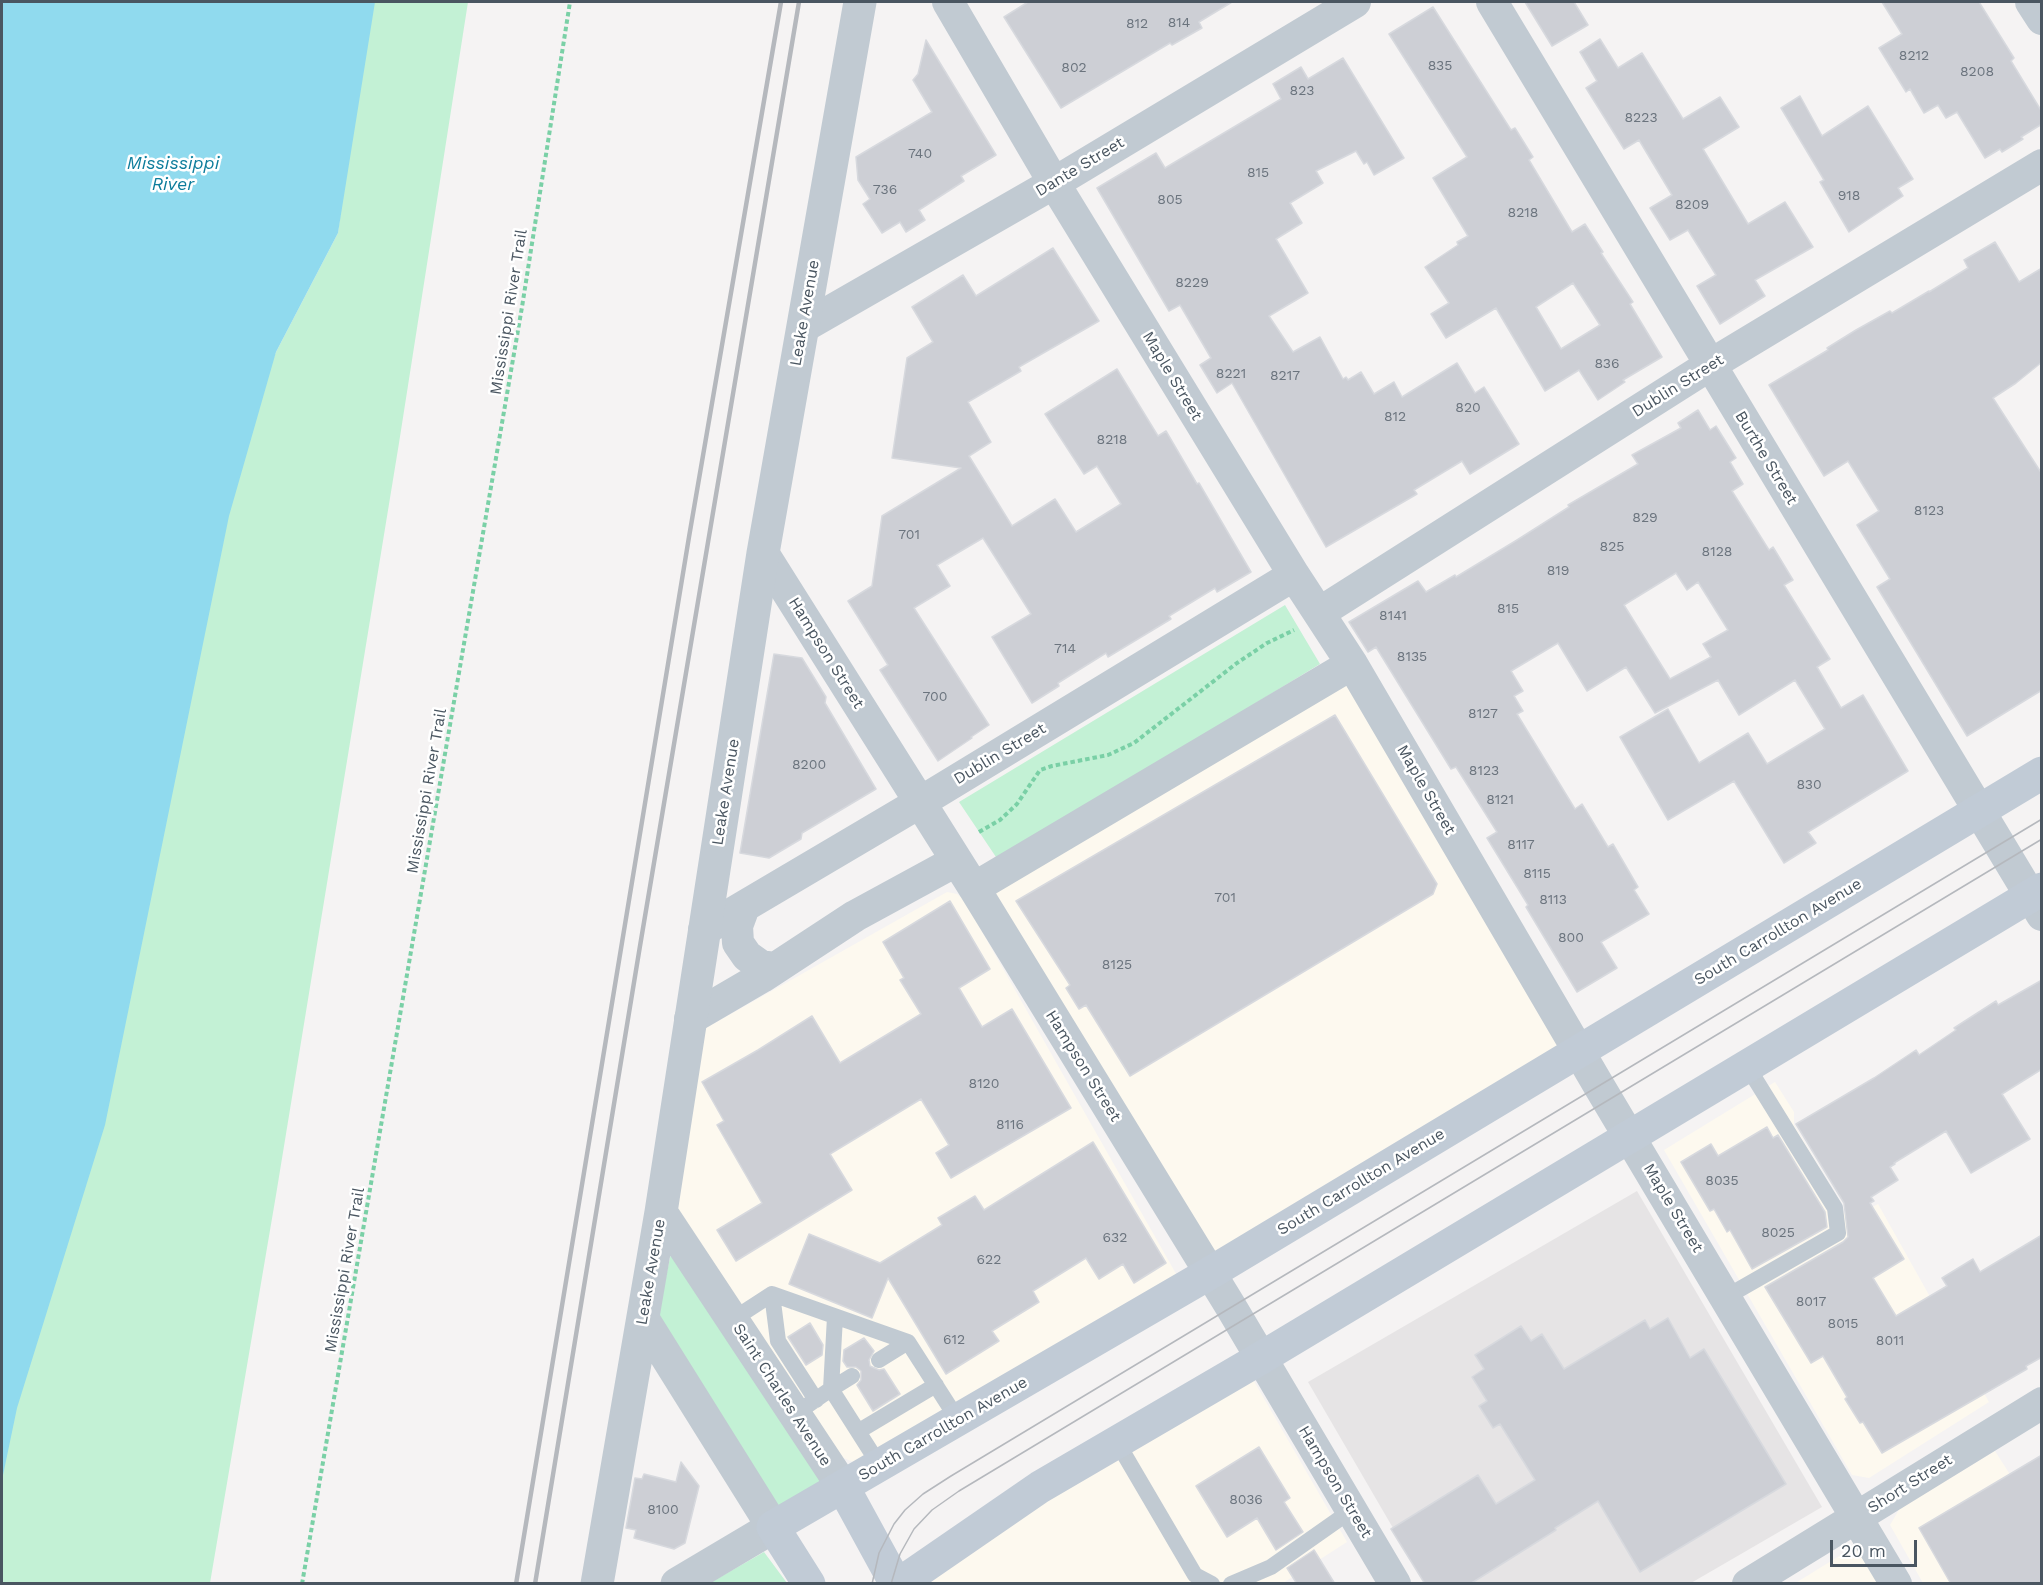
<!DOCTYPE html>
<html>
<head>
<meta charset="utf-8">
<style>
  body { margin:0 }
  #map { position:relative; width:2043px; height:1585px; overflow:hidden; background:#f5f3f3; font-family:"Work Sans",sans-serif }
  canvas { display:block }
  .frame { position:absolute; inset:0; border:3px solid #4a5661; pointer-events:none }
  .scale { position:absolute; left:1830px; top:1540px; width:87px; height:27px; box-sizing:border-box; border:3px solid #4a5661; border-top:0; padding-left:8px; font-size:18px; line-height:21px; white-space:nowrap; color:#4a5661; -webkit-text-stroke:4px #fff; paint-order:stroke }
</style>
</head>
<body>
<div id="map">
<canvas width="2043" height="1585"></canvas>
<div class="frame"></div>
<div class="scale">20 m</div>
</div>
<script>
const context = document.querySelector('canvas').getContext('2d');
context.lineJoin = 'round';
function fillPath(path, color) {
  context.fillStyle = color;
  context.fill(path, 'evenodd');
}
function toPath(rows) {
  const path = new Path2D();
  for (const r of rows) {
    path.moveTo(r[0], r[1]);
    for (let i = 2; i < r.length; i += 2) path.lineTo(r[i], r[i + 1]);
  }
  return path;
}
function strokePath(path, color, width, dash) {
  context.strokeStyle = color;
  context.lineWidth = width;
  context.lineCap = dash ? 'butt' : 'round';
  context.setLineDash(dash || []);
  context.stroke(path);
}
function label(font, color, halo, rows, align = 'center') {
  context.font = font + ' "Work Sans",sans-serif';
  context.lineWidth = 5;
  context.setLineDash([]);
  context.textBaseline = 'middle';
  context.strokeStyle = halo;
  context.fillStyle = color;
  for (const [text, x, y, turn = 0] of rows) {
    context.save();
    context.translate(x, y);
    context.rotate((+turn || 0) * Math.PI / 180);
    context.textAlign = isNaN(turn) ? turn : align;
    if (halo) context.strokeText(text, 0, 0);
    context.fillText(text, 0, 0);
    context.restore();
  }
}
fillPath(toPath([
  [1341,655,1579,1051,1210,1273,988,897],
  [947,892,957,894,964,900,1179,1279,858,1464,839,1456,678,1209,699,1032],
  [1775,1082,1794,1112,1794,1125,1833,1190,1834,1200,1847,1217,1852,1218,1878,1204,1989,1402,1869,1478,1852,1475,1664,1150],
  [1251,1376,1347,1542,1283,1583,927,1584,1100,1464],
  [1995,1451,2041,1523,2041,1583,1923,1583,1890,1525,1900,1508],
  [1857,1545,1880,1584,1794,1584]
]), '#fdf9ef');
fillPath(toPath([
  [1637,1191,1822,1507,1691,1583,1425,1583,1308,1382]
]), '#e6e4e5');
fillPath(toPath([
  [367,2,468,2,399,443,276,1195,210,1583,2,1583,2,1371,215,506,276,352,338,233],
  [1285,605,1320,664,998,860,959,802],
  [671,1253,827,1480,774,1511,655,1329],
  [764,1552,787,1583,708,1584]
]), '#c3f1d5');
fillPath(toPath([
  [2,2,375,2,338,233,276,352,229,516,105,1125,17,1408,2,1480]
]), '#90daee');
const building = toPath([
  [1028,2,1232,2,1199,22,1202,28,1172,45,1170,43,1061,108,1004,17,1028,2],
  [1525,2,1574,2,1588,25,1552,46,1525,2],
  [1882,2,1979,2,2014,58,2011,61,2042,112,2042,124,2021,137,2023,139,2002,152,2000,149,1985,158,1957,112,1946,118,1938,105,1924,113,1910,89,1906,92,1879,48,1902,34,1882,2],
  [1433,7,1511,130,1515,128,1533,157,1529,160,1572,232,1585,224,1603,252,1601,253,1633,302,1630,304,1662,357,1623,380,1625,382,1598,400,1579,370,1545,391,1496,308,1446,338,1431,314,1449,303,1425,267,1458,245,1457,242,1468,236,1433,178,1467,157,1389,34,1433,7],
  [1573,283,1600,325,1561,349,1536,307,1573,283],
  [1600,39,1618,68,1642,53,1683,119,1720,97,1739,127,1703,149,1748,224,1785,202,1813,247,1755,280,1765,296,1720,324,1697,286,1716,275,1688,230,1670,240,1650,208,1672,195,1639,140,1624,149,1586,88,1597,81,1580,52,1600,39],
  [926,40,996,155,961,176,964,181,919,210,925,220,906,232,900,222,882,233,863,204,870,199,858,180,856,157,932,112,913,80,918,74,926,40],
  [1343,58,1404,158,1374,175,1367,162,1364,164,1356,151,1316,171,1323,183,1290,203,1302,223,1276,239,1308,293,1269,316,1293,352,1320,337,1343,379,1346,377,1348,380,1361,372,1374,394,1394,382,1402,397,1457,363,1475,393,1484,387,1519,444,1470,474,1462,461,1414,490,1417,494,1326,547,1232,383,1217,393,1200,365,1211,358,1180,305,1169,311,1097,188,1156,153,1165,168,1281,99,1273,84,1301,67,1308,79,1343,58],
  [1800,96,1822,136,1868,106,1913,179,1898,188,1903,196,1849,232,1820,182,1824,180,1781,108,1800,96],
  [1995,242,2019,282,2042,268,2042,362,2016,383,1993,398,2042,474,2042,690,1967,736,1877,587,1890,579,1857,525,1879,511,1848,461,1824,476,1769,385,1828,350,1827,348,1856,330,1890,311,1892,313,1929,291,1929,292,1968,268,1964,260,1995,242],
  [1053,248,1099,321,1019,367,1021,371,968,402,991,442,969,456,1012,526,1055,499,1076,532,1121,504,1097,466,1084,474,1045,414,1117,369,1158,436,1166,431,1197,484,1199,483,1251,572,1217,592,1215,588,1169,616,1171,619,1108,657,1106,653,1058,683,1059,686,1032,703,992,637,1031,614,983,538,937,565,950,586,914,608,989,725,971,737,972,738,938,761,880,670,888,665,848,601,872,586,882,516,961,468,892,458,907,358,933,342,912,307,963,275,976,296,1053,248],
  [1698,410,1710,430,1716,426,1736,458,1730,462,1743,484,1732,491,1769,550,1773,547,1793,580,1784,585,1830,659,1817,667,1841,708,1863,695,1908,771,1808,832,1816,843,1784,863,1734,781,1668,820,1620,737,1668,709,1699,763,1748,733,1767,764,1825,729,1795,680,1739,715,1718,680,1655,713,1626,667,1587,691,1558,643,1511,671,1523,691,1514,696,1523,711,1517,714,1575,809,1582,804,1608,847,1613,844,1638,887,1634,890,1649,914,1601,942,1617,968,1577,992,1526,907,1528,905,1487,838,1497,832,1456,767,1451,769,1376,647,1368,652,1349,622,1418,581,1426,592,1455,575,1456,577,1517,540,1569,507,1568,505,1638,464,1632,455,1681,428,1678,423,1698,410],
  [1676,573,1687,590,1698,582,1728,630,1703,644,1711,657,1670,679,1624,605,1676,573],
  [774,654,802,658,826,697,825,703,876,789,802,833,801,839,769,858,740,853,774,654],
  [1335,715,1437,884,1433,894,1130,1076,1086,1005,1079,1009,1066,988,1070,985,1016,901,1335,715],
  [950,901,990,969,959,988,982,1027,1012,1009,1071,1108,951,1178,936,1153,949,1145,921,1099,830,1154,852,1190,736,1261,717,1230,762,1203,717,1125,724,1121,702,1082,758,1050,812,1016,840,1063,921,1014,900,980,904,978,883,942,950,901],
  [2042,980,2042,1069,2002,1094,2030,1139,1971,1173,1946,1131,1894,1163,1895,1164,1890,1167,1898,1180,1871,1197,1874,1201,1870,1203,1904,1259,1873,1278,1896,1316,1947,1286,1942,1278,1973,1259,1980,1272,2042,1235,2042,1357,2026,1366,2027,1369,1882,1453,1863,1422,1860,1423,1845,1399,1847,1397,1823,1356,1811,1363,1765,1287,1843,1242,1848,1237,1844,1203,1796,1124,1874,1078,1916,1050,1919,1055,1956,1030,1954,1028,1996,1001,1998,1005,2042,980],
  [1767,1127,1773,1138,1778,1135,1825,1212,1827,1227,1752,1269,1730,1230,1727,1232,1714,1209,1710,1211,1681,1162,1711,1144,1718,1156,1767,1127],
  [1093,1142,1166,1263,1134,1283,1123,1264,1099,1279,1086,1258,1033,1291,1039,1302,992,1331,999,1341,946,1374,888,1278,872,1318,789,1284,809,1234,880,1263,942,1225,938,1218,975,1196,984,1210,1093,1142],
  [1668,1318,1690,1358,1704,1349,1786,1484,1640,1572,1598,1501,1555,1528,1556,1530,1470,1584,1425,1584,1391,1529,1478,1475,1496,1504,1535,1480,1500,1424,1493,1428,1479,1406,1487,1401,1472,1377,1484,1369,1475,1355,1521,1326,1531,1341,1542,1334,1564,1369,1645,1320,1650,1329,1668,1318],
  [810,1323,823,1345,822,1355,806,1365,788,1337,810,1323],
  [864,1338,874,1351,869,1360,870,1366,879,1370,884,1369,900,1394,873,1411,857,1385,861,1380,861,1371,856,1367,847,1367,843,1361,844,1350,864,1338],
  [1259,1447,1290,1498,1284,1502,1303,1532,1276,1550,1257,1518,1227,1537,1196,1486,1259,1447],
  [2042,1455,2042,1584,1951,1584,1919,1528,2042,1455],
  [681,1462,699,1486,685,1543,674,1549,634,1538,636,1530,626,1528,635,1478,642,1479,644,1474,676,1482,681,1462],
  [1314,1550,1335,1584,1297,1584,1287,1568,1314,1550]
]);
fillPath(building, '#cdcfd5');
strokePath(building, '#d7d9de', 1.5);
strokePath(toPath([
  [979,832,1000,820,1017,804,1040,770,1052,766,1108,755,1134,743,1237,663,1267,643,1294,630],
  [302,1584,522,307,570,2]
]), '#7ad0a6', 4, [4.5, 3]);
strokePath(toPath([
  [772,1294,778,1341,816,1400],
  [1726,1297,1838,1233,1835,1208,1747,1066],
  [732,1320,772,1294,908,1342,958,1420],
  [879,1360,908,1342],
  [852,1376,831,1389,880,1466],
  [808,1405,831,1389,835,1317],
  [859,1431,936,1385],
  [1117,1442,1195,1575,1212,1584],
  [1231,1584,1271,1567,1352,1510]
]), '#c1cad2', 16);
strokePath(toPath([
  [948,2,1054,183,1294,575,1352,664,1599,1086,1896,1584],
  [1492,2,2042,915],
  [2031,2,2042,19],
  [803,327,1054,183,1355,2],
  [763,553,974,888,1231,1307,1395,1584],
  [1319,613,1710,365,2042,165],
  [974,888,1352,664],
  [744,907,737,926,738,943,747,956,761,966,776,968],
  [704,930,919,803,1294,575],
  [690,1019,762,977,855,916,956,861],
  [1748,1584,2042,1403]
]), '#c1cad2', 32);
strokePath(toPath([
  [661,1212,843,1487],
  [643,1319,773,1527,677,1584],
  [597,1584,661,1212,763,553,860,2]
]), '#c1cad2', 33);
strokePath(toPath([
  [843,1487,896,1584],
  [809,1584,773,1527,1210,1273,2042,773],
  [899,1584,1040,1487,1261,1358,2042,889]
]), '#c1cbd6', 33);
strokePath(toPath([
  [872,1584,879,1553,894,1524,905,1510,923,1494,951,1476,2042,819],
  [891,1584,900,1554,914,1529,932,1510,959,1491,2042,839]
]), '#b5b8bd', 1.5);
strokePath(toPath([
  [516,1584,689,537,781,2],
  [535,1584,640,946,799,2]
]), '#b5b8bd', 4.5);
label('14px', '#6b747e', null, [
  ["814",1179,23],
  ["812",1137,24],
  ["8212",1914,56],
  ["835",1440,66],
  ["802",1074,68],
  ["8208",1977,72],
  ["823",1302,91],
  ["8223",1641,118],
  ["740",920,154],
  ["815",1258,173],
  ["736",885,190],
  ["918",1849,196],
  ["805",1170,200],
  ["8209",1692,205],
  ["8218",1523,213],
  ["8229",1192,283],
  ["836",1607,364],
  ["8221",1231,374],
  ["8217",1285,376],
  ["820",1468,408],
  ["812",1395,417],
  ["8218",1112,440],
  ["8123",1929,511],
  ["829",1645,518],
  ["701",909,535],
  ["825",1612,547],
  ["8128",1717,552],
  ["819",1558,571],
  ["815",1508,609],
  ["8141",1393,616],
  ["714",1065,649],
  ["8135",1412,657],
  ["700",935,697],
  ["8127",1483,714],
  ["8200",809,765],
  ["8123",1484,771],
  ["830",1809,785],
  ["8121",1500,800],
  ["8117",1521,845],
  ["8115",1537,874],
  ["701",1225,898],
  ["8113",1553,900],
  ["800",1571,938],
  ["8125",1117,965],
  ["8120",984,1084],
  ["8116",1010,1125],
  ["8035",1722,1181],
  ["8025",1778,1233],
  ["632",1115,1238],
  ["622",989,1260],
  ["8017",1811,1302],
  ["8015",1843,1324],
  ["612",954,1340],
  ["8011",1890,1341],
  ["8036",1246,1500],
  ["8100",663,1510]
]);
label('16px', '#4a5661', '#fff', [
  ["Dante Street",1080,167,-31],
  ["Mississippi River Trail",509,312,-81],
  ["Leake Avenue",805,313,-80],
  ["Maple Street",1172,376,59],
  ["Dublin Street",1678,386,-32],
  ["Burthe Street",1766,458,59],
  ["Hampson Street",826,653,58],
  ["Dublin Street",1000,754,-31],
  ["Maple Street",1426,790,60],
  ["Mississippi River Trail",427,791,-80],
  ["Leake Avenue",726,792,-81],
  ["South Carrollton Avenue",1778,932,-31],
  ["Hampson Street",1083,1066,58],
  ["South Carrollton Avenue",1361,1182,-31],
  ["Maple Street",1673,1208,59],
  ["Mississippi River Trail",345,1270,-80],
  ["Leake Avenue",651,1272,-80],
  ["Saint Charles Avenue",782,1395,57],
  ["South Carrollton Avenue",943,1429,-30],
  ["Hampson Street",1335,1482,59],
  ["Short Street",1910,1484,-32]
]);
label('italic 18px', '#0c7c9b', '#fff', [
  ["Mississippi",173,164],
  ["River",173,185]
]);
</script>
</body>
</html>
